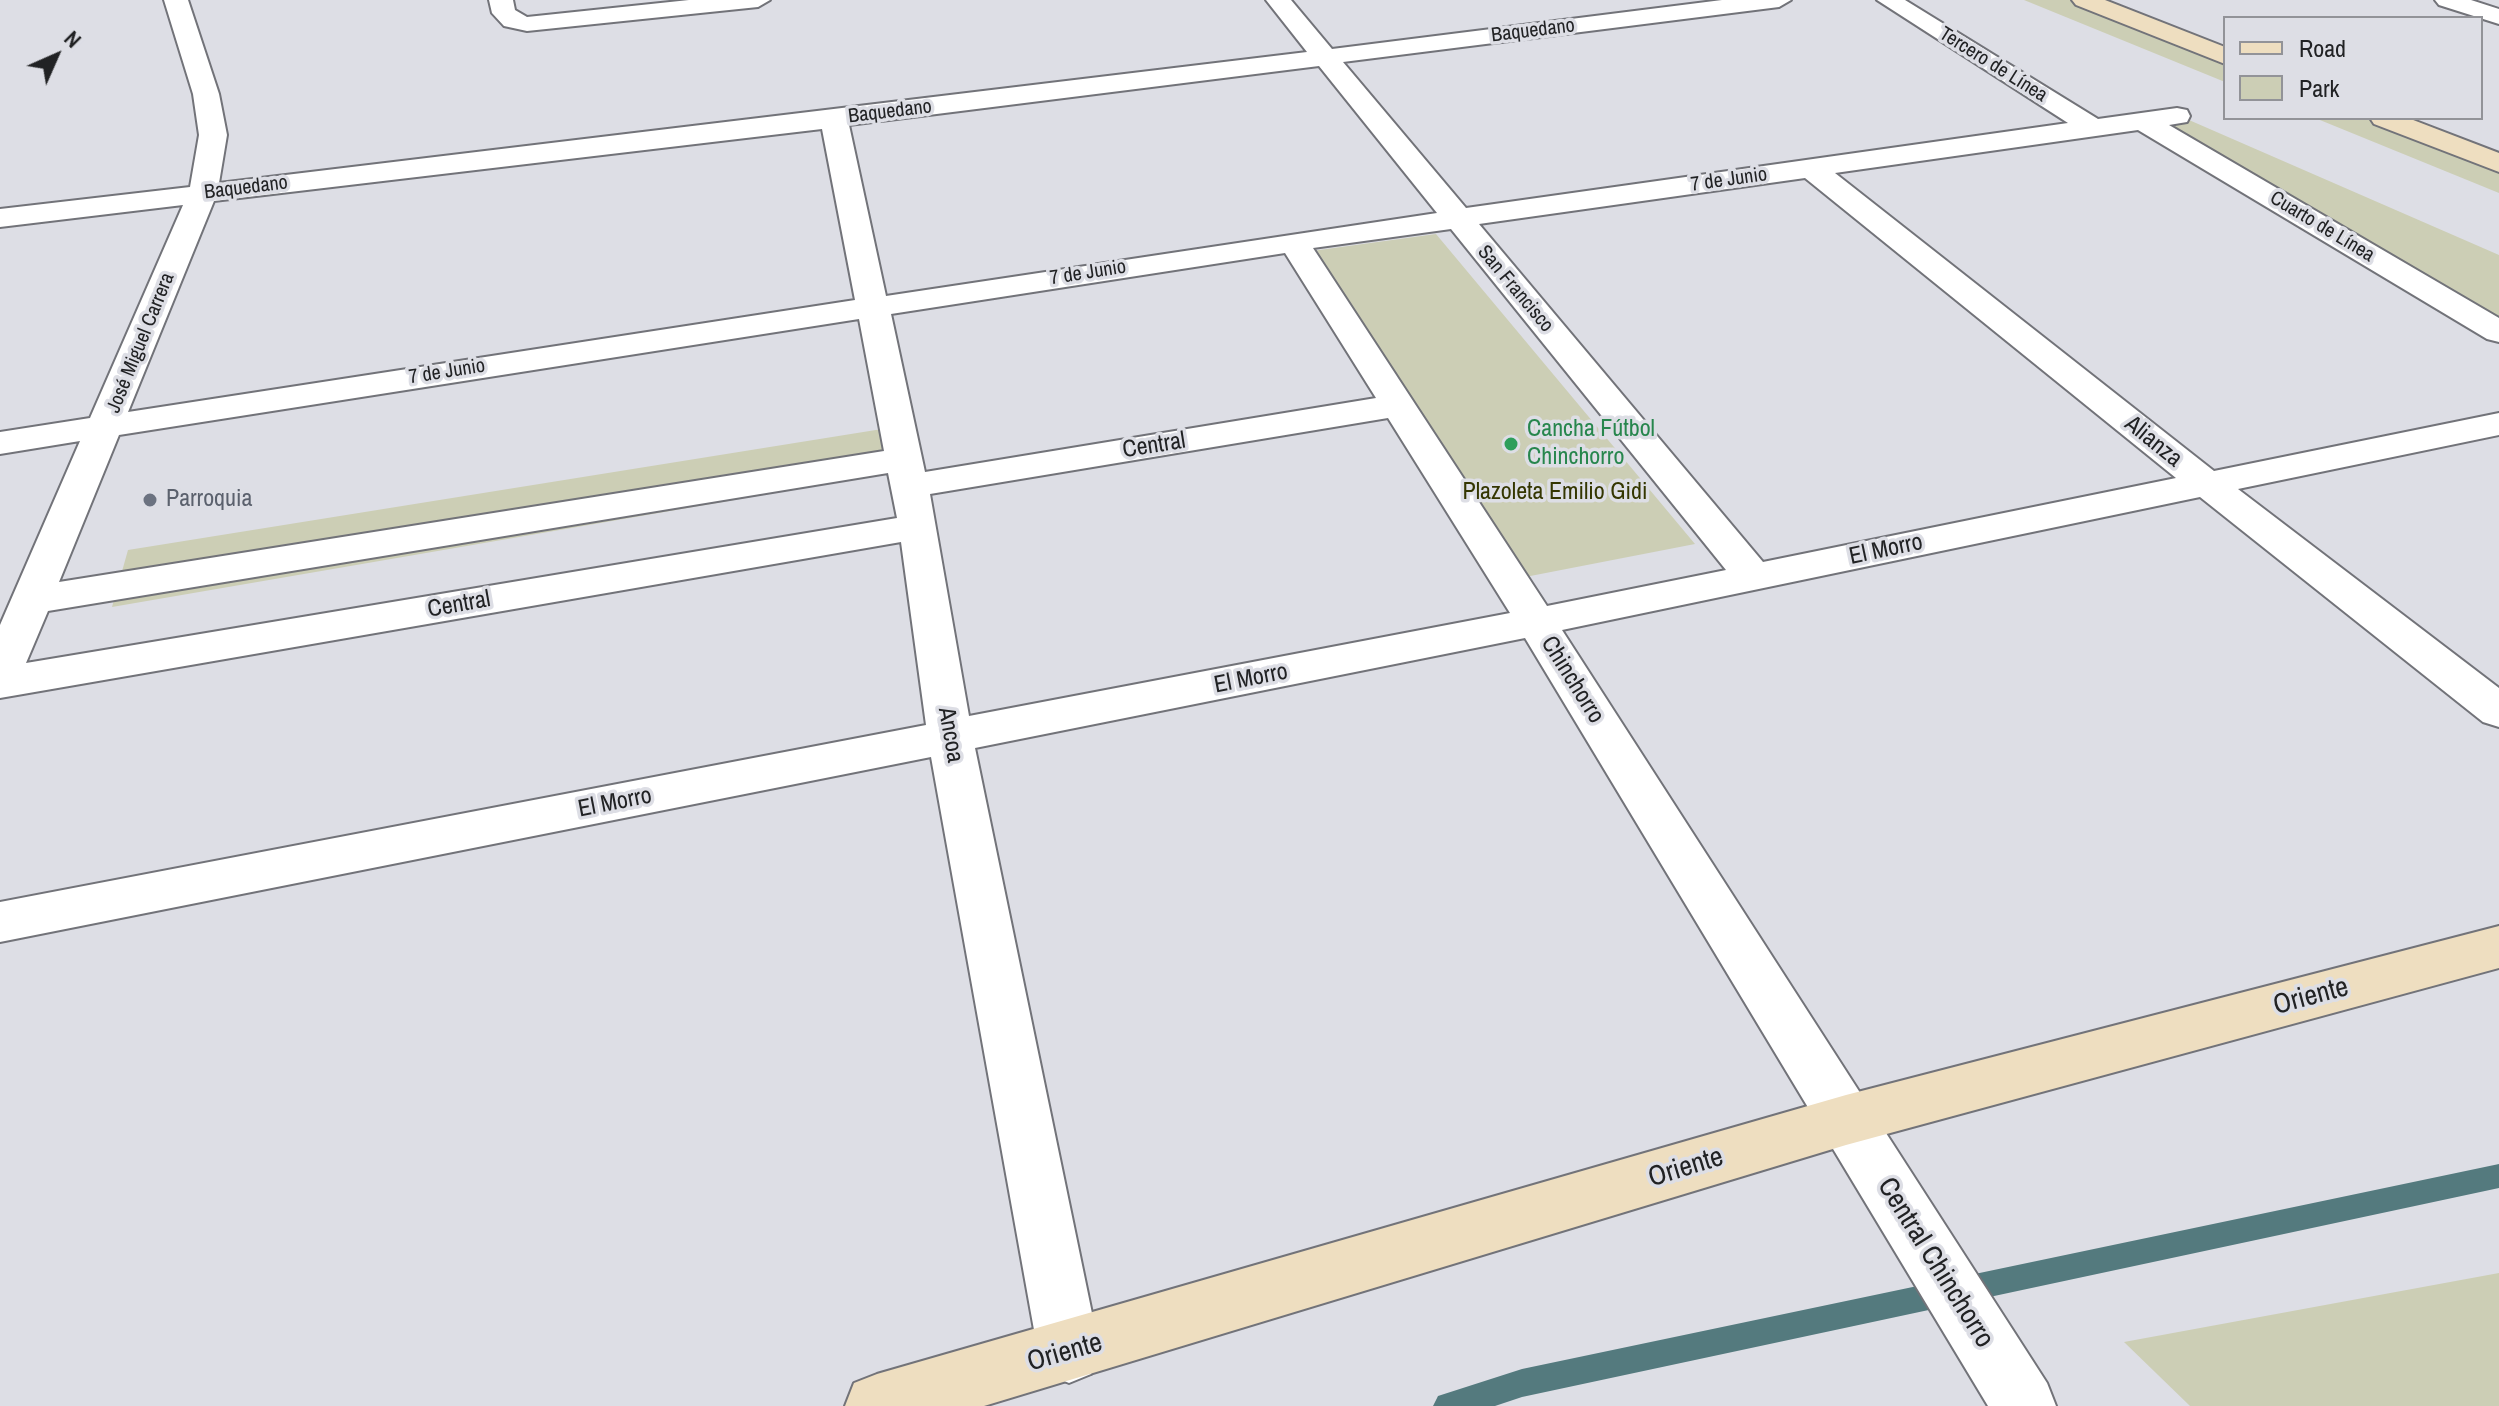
<!DOCTYPE html>
<html>
<head>
<meta charset="utf-8">
<style>
  body { margin:0 }
  #map { position:relative; width:2499px; height:1406px; overflow:hidden; background:#dddee5; font-family:"Archivo Narrow",sans-serif }
  canvas { display:block }
  .legend { position:absolute; left:2223px; top:16px; width:260px; height:104px; box-sizing:border-box; background:#dddee5; border:2px solid #929398; margin:0; padding:10px 14px; list-style:none; font-size:24px; color:#212224 }
  .legend li { display:flex; align-items:center; gap:16px; height:40px }
  .legend b { width:40px; border:2px solid #929398 }
  .north { position:absolute; left:16px; top:16px; width:80px; height:80px; -webkit-text-stroke:6px #dddee5; paint-order:stroke; rotate:45deg; font-size:22px; font-weight:700; line-height:32px; text-align:center; color:#212224 }
  .north::after { content:''; display:block; margin:auto; width:28px; height:36px; background:#212224; clip-path:polygon(50% 0,100% 100%,50% 72%,0 100%) }
</style>
</head>
<body>
<div id="map">
<canvas width="2499" height="1406"></canvas>
<ul class="legend">
<li><b style="height:10px;background:#eedec0"></b>Road</li>
<li><b style="height:22px;background:#ccceb5"></b>Park</li>
</ul>
<div class="north">N</div>
</div>
<script>
const context = document.querySelector('canvas').getContext('2d');
context.lineJoin = 'round';
function fillPath(path, color) {
  context.fillStyle = color;
  context.fill(path, 'evenodd');
}
function toPath(rows) {
  const path = new Path2D();
  for (const r of rows) {
    path.moveTo(r[0], r[1]);
    for (let i = 2; i < r.length; i += 2) path.lineTo(r[i], r[i + 1]);
  }
  return path;
}
function strokePath(path, color, width, dash) {
  context.strokeStyle = color;
  context.lineWidth = width;
  context.lineCap = dash ? 'butt' : 'round';
  context.setLineDash(dash || []);
  context.stroke(path);
}
function label(font, color, halo, rows, align = 'center') {
  context.font = font + ' "Archivo Narrow",sans-serif';
  context.lineWidth = 7;
  context.setLineDash([]);
  context.textBaseline = 'middle';
  context.strokeStyle = halo;
  context.fillStyle = color;
  for (const [text, x, y, turn = 0] of rows) {
    context.save();
    context.translate(x, y);
    context.rotate((+turn || 0) * Math.PI / 180);
    context.textAlign = isNaN(turn) ? turn : align;
    if (halo) context.strokeText(text, 0, 0);
    context.fillText(text, 0, 0);
    context.restore();
  }
}
fillPath(toPath([
  [2024,0,2075,0,2225,59,2225,82],
  [2315,118,2372,118,2499,168,2499,193],
  [2189,120,2499,255,2499,335,2158,126],
  [1436,234,1695,544,1520,578,1312,251],
  [882,429,891,473,112,607,128,550],
  [2499,1273,2499,1406,2190,1406,2124,1342]
]), '#ccceb5');
fillPath(toPath([
  [2499,1164,2499,1188,1522,1397,1495,1406,1433,1406,1438,1396,1522,1369,2499,1164]
]), '#547a7e');
const street = toPath([
  [164,0,188,0,219,94,227,135,219,183,1307,52,1266,0,1291,0,1332,49,1722,0,1791,0,1779,7,1343,62,1466,208,2068,123,1877,0,1905,0,2098,119,2177,108,2187,110,2190,116,2187,122,2169,125,2499,318,2499,342,2487,339,2138,130,1835,173,2214,471,2499,413,2499,435,2238,489,2499,688,2499,727,2483,722,2200,497,1562,630,2047,1383,2056,1406,1988,1406,1525,638,975,748,1100,1352,1091,1374,1069,1383,1047,1374,1038,1352,931,757,0,942,0,902,926,725,901,542,0,698,0,625,80,441,0,454,0,432,90,418,183,205,0,227,0,209,190,187,199,135,193,94,164,0],
  [1319,66,1437,213,886,296,849,125,1319,66],
  [822,129,855,300,128,412,214,201,822,129],
  [1805,178,2176,478,1763,562,1479,224,1805,178],
  [1451,229,1726,570,1547,606,1313,248,1451,229],
  [1285,253,1376,398,925,472,891,314,1285,253],
  [859,319,884,451,59,582,119,435,859,319],
  [1388,418,1510,613,969,716,930,494,1388,418],
  [888,473,897,518,26,663,48,611,888,473],
  [489,0,513,0,515,10,527,17,689,0,770,0,758,7,527,31,504,26,492,13,489,0],
  [2435,0,2471,0,2499,9,2499,24,2439,5,2435,0]
]);
const secondary = toPath([
  [2072,0,2105,0,2225,47,2225,64,2076,5,2072,0],
  [2370,118,2408,118,2499,153,2499,172,2374,124,2370,118],
  [2499,926,2499,968,1846,1145,984,1406,845,1406,854,1383,877,1374,1846,1095,2499,926]
]);
strokePath(street, '#727379', 4);
strokePath(secondary, '#727379', 4);
fillPath(street, '#fff');
fillPath(secondary, '#eedec0');
for (const [x, y, r, color] of [
  [1511,444,8,"#2e9e5b"],
  [150,500,8,"#6b7280"]
]) {
  const dot = new Path2D();
  dot.arc(x, y, r, 0, 2 * Math.PI);
  context.fillStyle = color;
  context.fill(dot);
  strokePath(dot, '#dddee5', 3);
}
label('20px', '#212224', '#dddee5', [
  ["Baquedano",1533,31,-7],
  ["Tercero de Línea",1993,65,32],
  ["Baquedano",890,112,-7],
  ["7 de Junio",1729,180,-8],
  ["Baquedano",246,188,-7],
  ["Cuarto de Línea",2322,227,31],
  ["7 de Junio",1088,273,-9],
  ["San Francisco",1515,289,50],
  ["José Miguel Carrera",141,343,-68],
  ["7 de Junio",447,372,-9]
]);
label('24px', '#27864d', '#dddee5', [
  ["Cancha Fútbol",1527,430],
  ["Chinchorro",1527,458]
], 'left');
label('24px', '#212224', '#dddee5', [
  ["Alianza",2153,442,39],
  ["Central",1154,446,-9],
  ["El Morro",1886,550,-12],
  ["Central",459,605,-10],
  ["El Morro",1251,679,-11],
  ["Chinchorro",1572,680,58],
  ["Ancoa",950,735,80],
  ["El Morro",615,803,-11]
]);
label('24px', '#343601', '#dddee5', [
  ["Plazoleta Emilio Gidi",1555,493]
]);
label('24px', '#5b616d', '#dddee5', [
  ["Parroquia",166,500]
], 'left');
label('28px', '#212224', '#dddee5', [
  ["Oriente",2311,997,-15],
  ["Oriente",1686,1168,-17],
  ["Central Chinchorro",1935,1263,58],
  ["Oriente",1065,1353,-16]
]);
</script>
</body>
</html>
